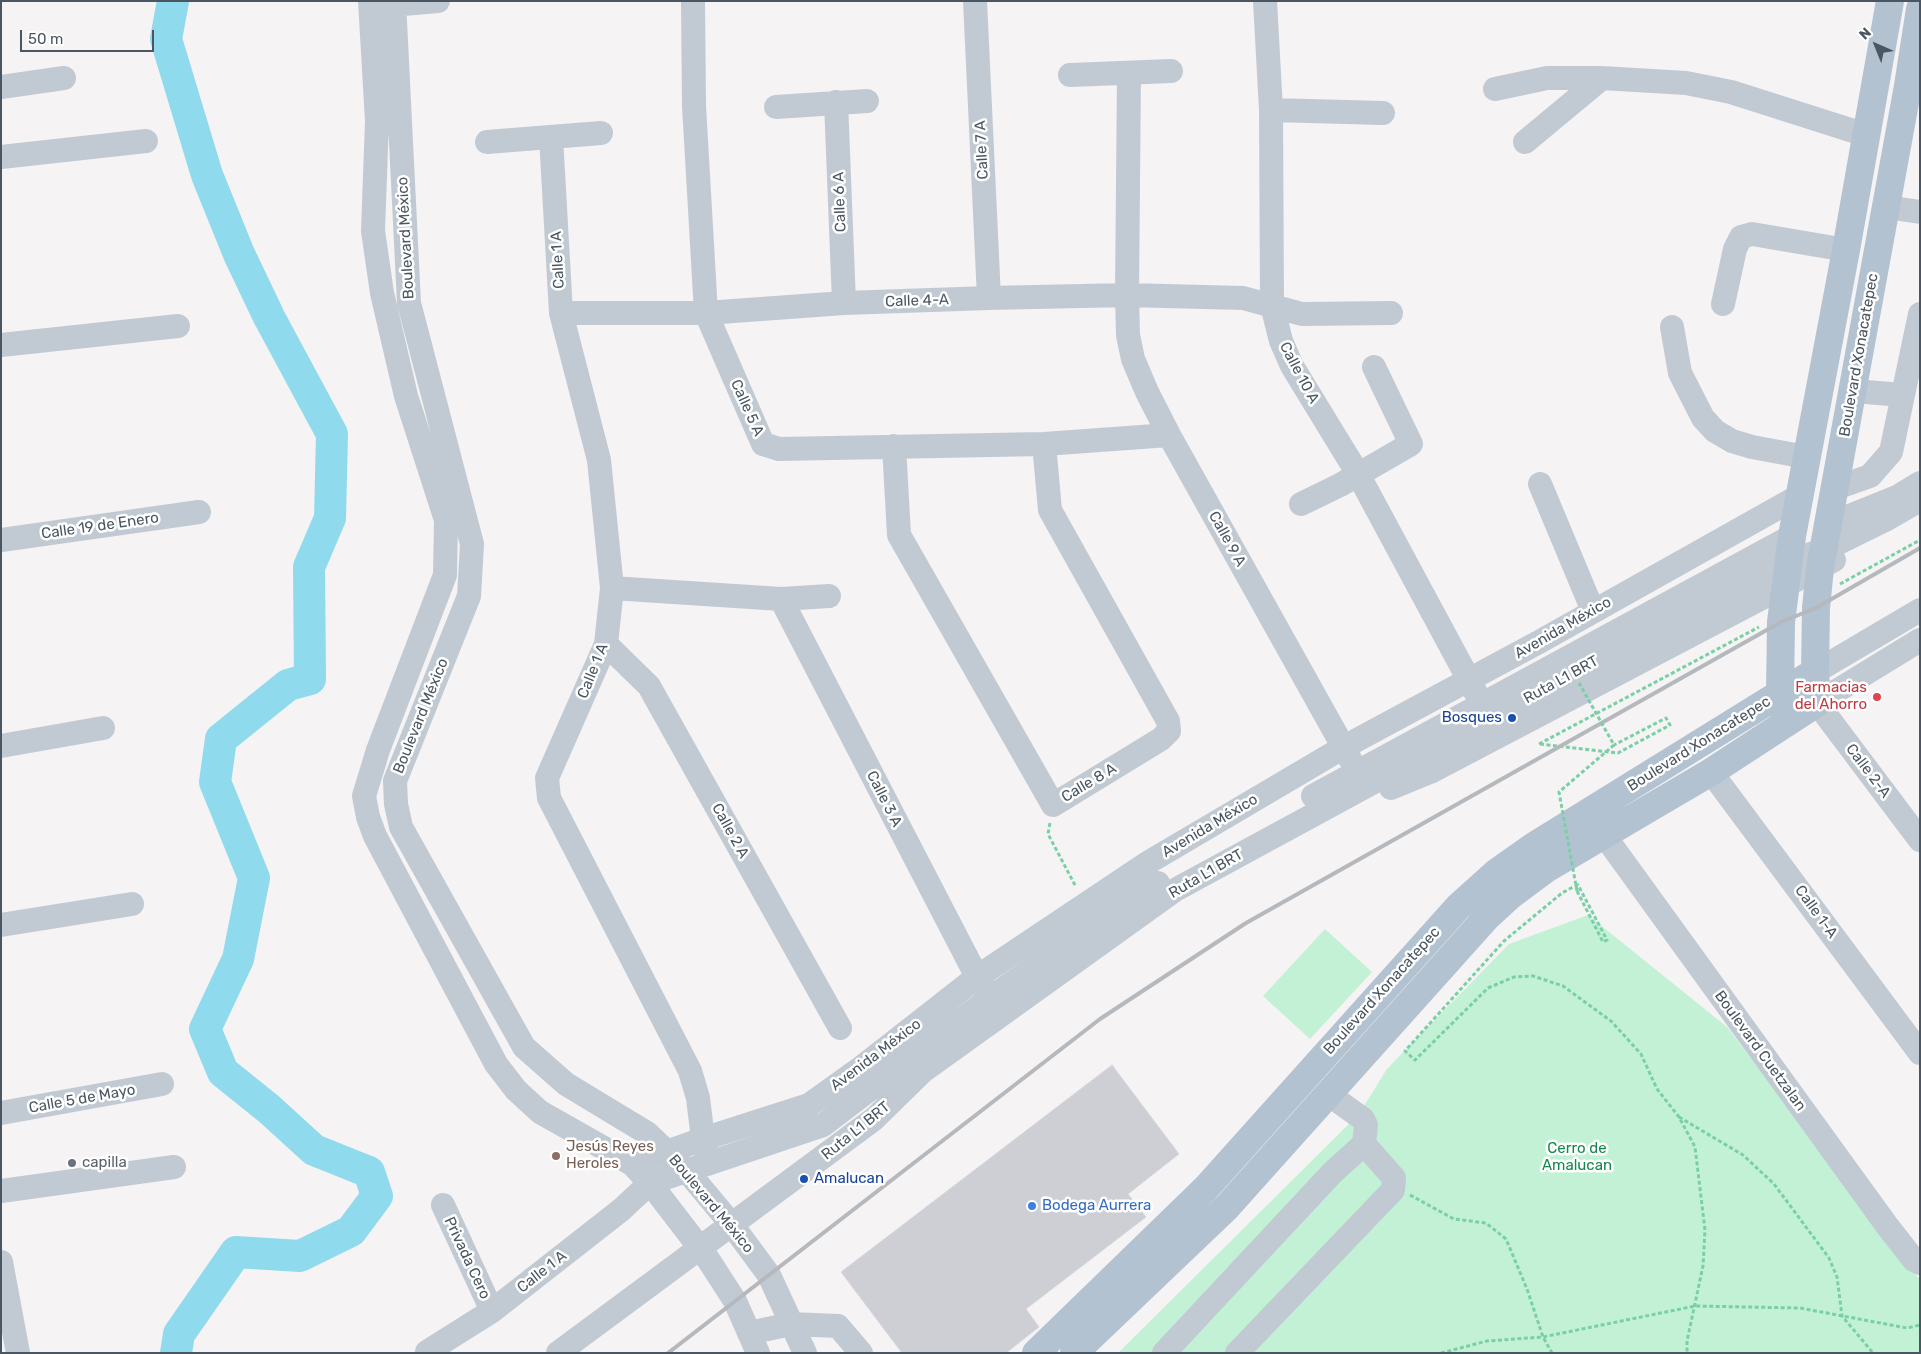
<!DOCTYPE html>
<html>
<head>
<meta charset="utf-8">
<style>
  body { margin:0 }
  #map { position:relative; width:1921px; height:1354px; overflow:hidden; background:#f5f3f3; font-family:Rubik,sans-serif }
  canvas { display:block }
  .frame { position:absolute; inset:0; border:2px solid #4a5661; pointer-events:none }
  .north { position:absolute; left:1851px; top:20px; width:50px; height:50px; -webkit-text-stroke:4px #fff; paint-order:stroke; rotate:316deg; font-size:14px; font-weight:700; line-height:20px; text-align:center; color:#4a5661 }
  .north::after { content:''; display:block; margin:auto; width:18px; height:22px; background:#4a5661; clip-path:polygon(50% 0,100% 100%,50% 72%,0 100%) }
  .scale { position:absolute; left:20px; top:30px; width:134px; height:22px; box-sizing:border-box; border:2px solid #4a5661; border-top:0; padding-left:6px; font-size:15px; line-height:18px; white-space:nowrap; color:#4a5661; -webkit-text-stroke:4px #fff; paint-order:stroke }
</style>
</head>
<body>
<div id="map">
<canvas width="1921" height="1354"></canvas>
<div class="frame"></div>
<div class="north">N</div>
<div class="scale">50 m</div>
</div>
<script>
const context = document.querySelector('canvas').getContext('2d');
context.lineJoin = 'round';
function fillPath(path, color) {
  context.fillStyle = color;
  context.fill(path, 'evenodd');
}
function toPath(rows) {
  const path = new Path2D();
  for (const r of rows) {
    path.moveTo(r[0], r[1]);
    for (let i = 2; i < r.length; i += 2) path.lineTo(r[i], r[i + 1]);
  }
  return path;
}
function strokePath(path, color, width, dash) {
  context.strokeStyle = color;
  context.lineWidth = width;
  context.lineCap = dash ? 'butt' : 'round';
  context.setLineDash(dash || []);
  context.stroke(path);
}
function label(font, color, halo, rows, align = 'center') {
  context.font = font + ' Rubik,sans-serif';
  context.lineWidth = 5;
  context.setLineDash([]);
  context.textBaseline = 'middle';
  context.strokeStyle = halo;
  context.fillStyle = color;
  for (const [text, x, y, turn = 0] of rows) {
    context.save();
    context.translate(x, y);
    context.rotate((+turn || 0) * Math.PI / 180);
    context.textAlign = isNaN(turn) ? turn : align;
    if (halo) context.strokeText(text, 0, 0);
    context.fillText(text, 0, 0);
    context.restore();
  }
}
fillPath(toPath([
  [1588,915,1727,1027,1920,1280,1920,1353,1118,1353,1359,1114,1387,1069,1509,944],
  [1325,929,1372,972,1310,1039,1263,996]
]), '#c3f1d5');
strokePath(toPath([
  [173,1,166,39,207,175,239,254,269,317,332,434,330,518,309,567,310,679,288,685,221,739,215,782,254,878,238,959,205,1029,223,1072,269,1109,314,1150,369,1172,377,1196,351,1231,300,1256,236,1252,179,1334,176,1353]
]), '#90daee', 32);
const building = toPath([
  [1112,1065,1179,1154,1128,1194,1146,1217,1026,1309,1039,1327,1006,1353,902,1353,841,1272,1112,1065]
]);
fillPath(building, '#cdcfd5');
strokePath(building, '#d7d9de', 1);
strokePath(toPath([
  [1840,584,1920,540],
  [1539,744,1759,627],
  [1540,744,1618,753,1670,725,1666,718,1614,745],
  [1050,823,1048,834,1076,887],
  [1577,891,1603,942,1607,940,1578,885,1573,887,1562,893,1504,941,1405,1051,1415,1060,1488,988,1514,977,1533,976,1563,986,1611,1021,1641,1054,1657,1089,1679,1117,1695,1147,1705,1230,1703,1266,1687,1341,1687,1353],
  [1679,1117,1743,1155,1774,1184,1829,1258,1837,1277,1842,1316,1873,1353],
  [1410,1195,1454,1219,1486,1223,1506,1239,1527,1289,1543,1337,1552,1353],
  [1441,1353,1487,1341,1543,1337,1695,1306,1800,1308,1907,1328,1920,1325]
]), '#7ad0a6', 3, [4, 2.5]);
strokePath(toPath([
  [370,1,377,121,373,231,382,293,406,396,446,520,445,575,378,750,364,796,368,817,375,836,496,1064,516,1090,540,1112,632,1164,650,1183,706,1256,735,1301,758,1353],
  [394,1,409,303,472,544,469,596,395,781,396,804,401,827,524,1047,566,1084,647,1133,687,1171,732,1225,769,1275,805,1353],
  [693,1,694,106,706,313,763,444,779,449,1044,444,1169,435],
  [975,1,989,298],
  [1265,1,1271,110,1272,305,1281,341,1292,366,1358,474,1477,695],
  [380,6,438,1],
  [1129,73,1127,295,1128,335,1133,359,1147,392,1169,435,1350,759],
  [1070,75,1171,71],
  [1,87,64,78],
  [1495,89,1547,78,1602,78,1686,83,1731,92,1866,135],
  [836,102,844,303],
  [776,107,867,101],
  [1271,110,1383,113],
  [551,137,561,313,599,460,612,588,606,644,547,778,549,798,690,1071,698,1098,703,1139,707,1155],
  [487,142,601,133],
  [1525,142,1602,78],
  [1,157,146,141],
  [1886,207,1920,212],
  [1723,304,1735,249,1741,237,1752,234,1846,250],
  [561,313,706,313,844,303,989,298,1127,295,1243,298,1302,314,1391,313],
  [1672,327,1680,373,1703,418,1715,431,1732,441,1752,447,1806,457],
  [1,345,178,326],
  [1853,391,1903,395],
  [894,446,899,535,1053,805,1161,739,1169,731,1168,721,1050,510,1044,444],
  [1540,484,1593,611],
  [1836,488,1870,476,1891,452,1920,314],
  [1301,504,1340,485,1411,444,1374,367],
  [1830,524,1897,497,1920,483],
  [1,540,199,512],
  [612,588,781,599,829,596],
  [781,599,977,977,985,990],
  [1920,640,1817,703,1920,840],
  [606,644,649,686,840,1028],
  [1815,672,1920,610],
  [1,746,103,728],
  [1711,772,1920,1053],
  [1391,788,1430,772,1834,560],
  [1313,796,1792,536],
  [1604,835,1888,1227,1914,1260,1920,1263],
  [1,925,132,904],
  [1,1113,162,1084],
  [632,1164,703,1139,809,1105,862,1067,977,977,1149,862,1344,747,1539,642,1799,496],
  [1,1191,174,1167],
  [443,1205,492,1311],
  [1,1262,18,1353],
  [749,1333,791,1324,838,1326,861,1353],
  [427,1352,492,1311,621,1210,650,1183,823,1125,990,998,1158,883],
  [558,1353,874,1119,923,1071,1175,890,1744,581,1788,561,1824,550,1885,520,1920,500],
  [1164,1353,1333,1172,1364,1144,1366,1125,1363,1119,1328,1094],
  [1237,1353,1393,1190,1394,1178,1364,1144]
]), '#c1cad2', 24);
strokePath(toPath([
  [1782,707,1780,694,1781,622,1792,536,1846,250,1890,1],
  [1036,1353,1206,1188,1458,907,1497,872,1534,846,1815,672],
  [1074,1353,1227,1207,1487,917,1511,895,1546,869,1711,772,1817,703,1815,672,1816,608,1820,568,1908,86,1920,9]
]), '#b3c2d1', 28);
strokePath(toPath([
  [668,1353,1100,1019,1246,923,1781,622,1816,608,1920,548]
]), '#b5b8bd', 4);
strokePath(toPath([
  [1577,891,1559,792,1614,745,1579,683]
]), '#7ad0a6', 3, [4, 2.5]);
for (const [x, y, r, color] of [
  [1877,697,5,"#e0444e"],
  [1512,718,5,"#1a4fb4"],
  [556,1156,5,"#8d6e63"],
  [72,1163,5,"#6b7280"],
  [804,1179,5,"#1a4fb4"],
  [1032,1206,5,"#3f7fe0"]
]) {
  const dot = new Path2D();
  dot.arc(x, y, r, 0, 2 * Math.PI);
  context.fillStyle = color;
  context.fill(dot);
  strokePath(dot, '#fff', 2);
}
label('15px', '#4a5661', '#fff', [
  ["Calle 7 A",982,150,-93],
  ["Calle 6 A",840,202,-92],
  ["Boulevard México",406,238,-93],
  ["Calle 1 A",558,260,-93],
  ["Calle 4-A",917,301,-2],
  ["Boulevard Xonacatepec",1859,355,-80],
  ["Calle 10 A",1299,373,62],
  ["Calle 5 A",747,408,66],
  ["Calle 19 de Enero",100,526,-8],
  ["Calle 9 A",1227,539,61],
  ["Avenida México",1563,628,-30],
  ["Calle 1 A",593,671,-68],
  ["Ruta L1 BRT",1561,680,-29],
  ["Boulevard México",421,716,-68],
  ["Boulevard Xonacatepec",1699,744,-32],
  ["Calle 2-A",1868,771,53],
  ["Calle 8 A",1089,783,-31],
  ["Calle 3 A",884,799,63],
  ["Avenida México",1210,826,-31],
  ["Calle 2 A",730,831,61],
  ["Ruta L1 BRT",1206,874,-30],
  ["Calle 1-A",1816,912,54],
  ["Boulevard Xonacatepec",1382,991,-48],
  ["Boulevard Cuetzalan",1760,1051,54],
  ["Avenida México",876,1055,-37],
  ["Calle 5 de Mayo",82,1099,-10],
  ["Ruta L1 BRT",856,1131,-39],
  ["Boulevard México",711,1204,50],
  ["Privada Cero",467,1258,65],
  ["Calle 1 A",542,1272,-38]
]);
label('15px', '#be3a42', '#fff', [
  ["Farmacias",1867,688],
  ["del Ahorro",1867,705]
], 'right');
label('15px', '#164399', '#fff', [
  ["Bosques",1502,718],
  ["Amalucan",814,1179,"left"]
], 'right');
label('15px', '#785e54', '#fff', [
  ["Jesús Reyes",566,1147],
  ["Heroles",566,1164]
], 'left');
label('15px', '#17864f', '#fff', [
  ["Cerro de",1577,1149],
  ["Amalucan",1577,1166]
]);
label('15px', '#5b616d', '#fff', [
  ["capilla",82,1163]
], 'left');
label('15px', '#366cbe', '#fff', [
  ["Bodega Aurrera",1042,1206]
], 'left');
</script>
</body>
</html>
